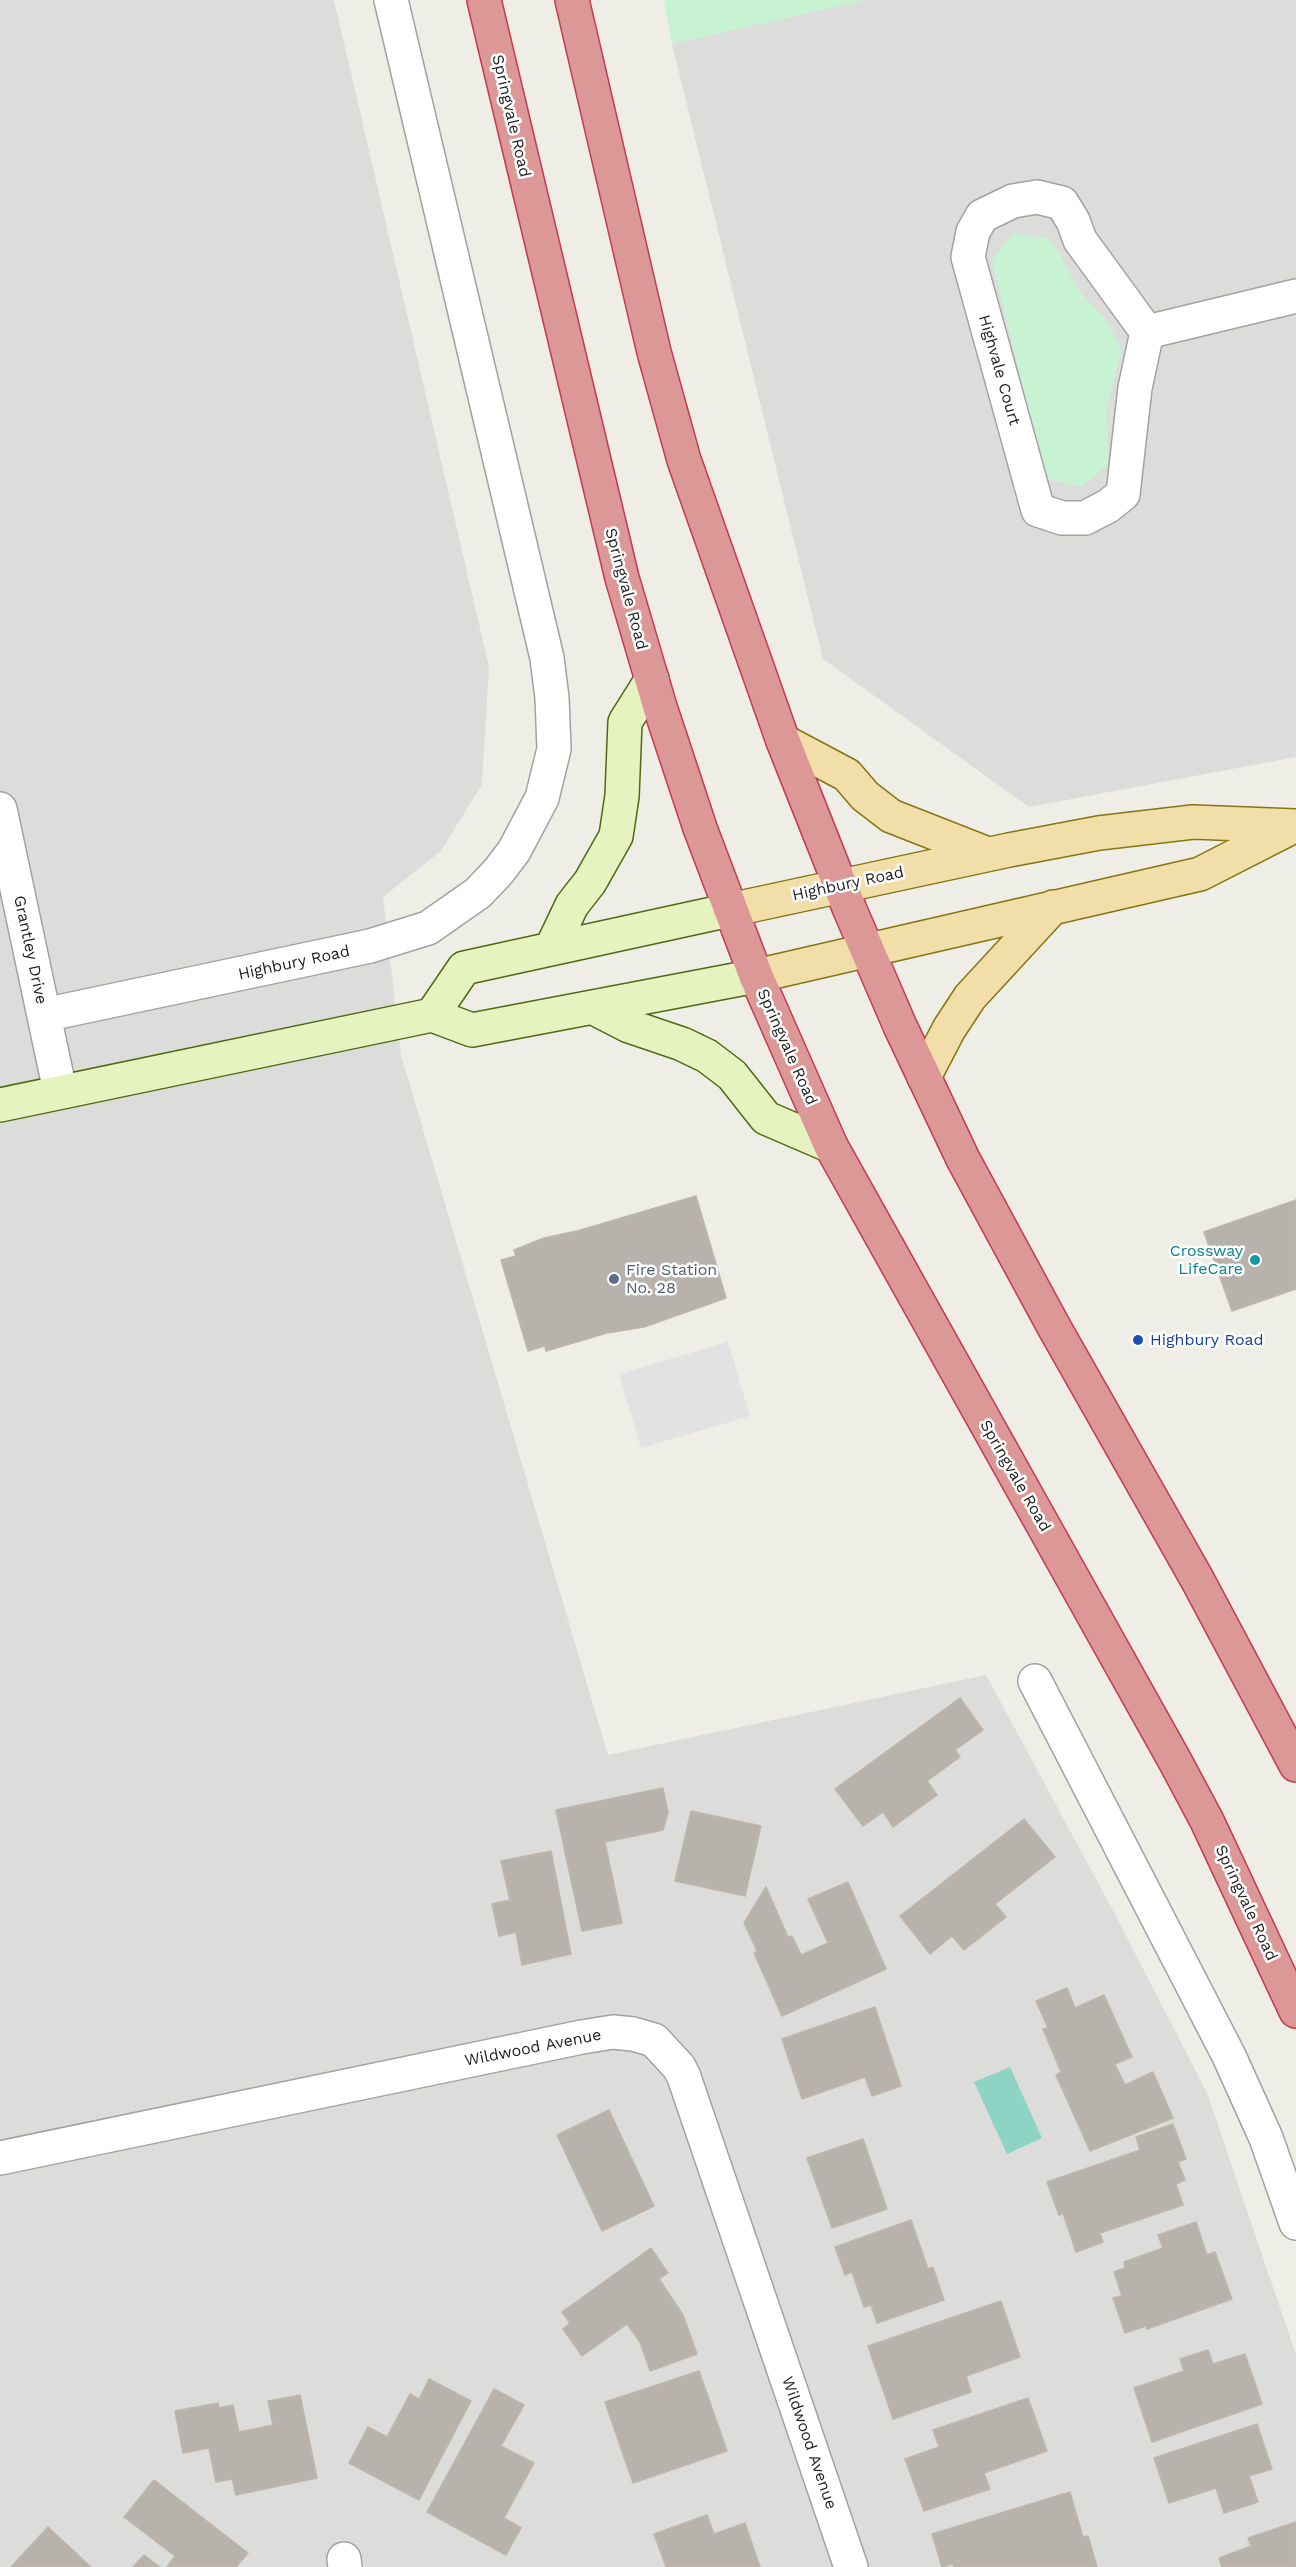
<!DOCTYPE html>
<html>
<head>
<meta charset="utf-8">
<style>
  body { margin:0 }
  canvas { display:block; background:#eeede6 }
</style>
</head>
<body>
<canvas width="1296" height="2567"></canvas>
<script>
const context = document.querySelector('canvas').getContext('2d');
context.lineJoin = 'round';
function fillPath(path, color) {
  context.fillStyle = color;
  context.fill(path, 'evenodd');
}
function toPath(rows) {
  const path = new Path2D();
  for (const r of rows) {
    path.moveTo(r[0], r[1]);
    for (let i = 2; i < r.length; i += 2) path.lineTo(r[i], r[i + 1]);
  }
  return path;
}
function strokePath(path, color, width, dash) {
  context.strokeStyle = color;
  context.lineWidth = width;
  context.lineCap = dash ? 'butt' : 'round';
  context.setLineDash(dash || []);
  context.stroke(path);
}
function label(font, color, halo, rows, align = 'center') {
  context.font = font + ' "Work Sans",sans-serif';
  context.lineWidth = 5;
  context.setLineDash([]);
  context.textBaseline = 'middle';
  context.strokeStyle = halo;
  context.fillStyle = color;
  for (const [text, x, y, turn = 0] of rows) {
    context.save();
    context.translate(x, y);
    context.rotate((+turn || 0) * Math.PI / 180);
    context.textAlign = isNaN(turn) ? turn : align;
    if (halo) context.strokeText(text, 0, 0);
    context.fillText(text, 0, 0);
    context.restore();
  }
}
fillPath(toPath([
  [0,0,334,0,489,667,482,784,441,851,383,897,401,1055,608,1755,986,1675,1118,1920,1207,2093,1213,2110,1296,2355,1296,2567,0,2567],
  [664,0,1296,0,1296,757,1029,807,823,659,672,44]
]), '#dcdcdb');
fillPath(toPath([
  [664,0,865,0,672,44],
  [1012,234,1051,239,1081,293,1105,318,1122,350,1107,406,1108,465,1081,487,1045,478,992,261]
]), '#c8f3d3');
fillPath(toPath([
  [1010,2067,1042,2138,1007,2154,974,2082]
]), '#8dd4c5');
fillPath(toPath([
  [728,1342,750,1416,641,1448,619,1374]
]), '#e2e2e2');
const building = toPath([
  [696,1196,726,1298,644,1327,607,1333,546,1351,545,1346,528,1351,501,1260,516,1256,514,1250,544,1238,577,1231,696,1196],
  [1296,1200,1296,1289,1232,1311,1204,1232,1296,1200],
  [960,1698,983,1730,955,1750,960,1757,927,1781,937,1795,893,1827,883,1812,863,1826,835,1789,960,1698],
  [663,1788,668,1813,663,1830,605,1842,622,1923,582,1931,556,1810,663,1788],
  [691,1811,761,1826,745,1896,675,1881,691,1811],
  [1024,1819,1055,1857,995,1904,1006,1917,964,1950,952,1936,930,1954,900,1916,1024,1819],
  [551,1851,571,1954,522,1965,516,1932,499,1936,492,1904,510,1900,501,1861,551,1851],
  [848,1882,886,1969,782,2016,754,1953,757,1951,744,1923,766,1887,788,1937,792,1936,801,1955,828,1943,808,1899,848,1882],
  [1067,1988,1075,2008,1104,1995,1132,2057,1115,2064,1125,2085,1153,2072,1173,2118,1090,2151,1056,2075,1061,2072,1043,2029,1048,2028,1036,2001,1067,1988],
  [875,2007,901,2086,872,2096,865,2077,802,2099,782,2039,875,2007],
  [609,2110,654,2206,602,2231,557,2135,609,2110],
  [1173,2124,1186,2159,1178,2162,1185,2180,1176,2184,1183,2205,1100,2233,1103,2242,1076,2252,1063,2213,1059,2215,1047,2182,1140,2150,1136,2137,1173,2124],
  [863,2139,887,2209,832,2228,807,2158,863,2139],
  [911,2220,928,2269,933,2267,944,2300,877,2323,871,2305,864,2307,852,2272,845,2275,835,2247,911,2220],
  [1196,2222,1207,2255,1215,2252,1232,2299,1147,2329,1146,2326,1125,2333,1113,2298,1122,2296,1114,2272,1125,2268,1124,2262,1163,2248,1158,2235,1196,2222],
  [651,2248,668,2273,659,2279,683,2315,697,2354,650,2371,640,2342,627,2324,582,2356,563,2329,570,2323,562,2312,651,2248],
  [1001,2301,1020,2357,966,2376,971,2392,893,2419,868,2346,1001,2301],
  [1208,2350,1213,2364,1245,2354,1262,2404,1152,2442,1134,2388,1184,2371,1180,2359,1208,2350],
  [699,2371,727,2451,633,2483,605,2402,699,2371],
  [429,2379,471,2401,419,2500,349,2463,368,2427,387,2437,410,2394,419,2399,429,2379],
  [494,2389,524,2405,501,2446,534,2463,504,2518,521,2528,506,2555,427,2512,494,2389],
  [300,2395,317,2478,236,2495,232,2479,216,2482,209,2448,183,2453,175,2411,218,2403,219,2408,233,2405,239,2432,273,2425,268,2401,300,2395],
  [1028,2398,1047,2451,984,2473,990,2489,924,2511,905,2459,939,2447,933,2430,1028,2398],
  [1257,2424,1272,2469,1249,2476,1258,2502,1224,2513,1216,2488,1169,2503,1154,2458,1257,2424],
  [154,2480,248,2553,236,2567,167,2567,175,2556,124,2517,154,2480],
  [1070,2492,1083,2537,1088,2536,1097,2567,954,2567,953,2564,942,2567,932,2534,1070,2492],
  [707,2515,714,2534,745,2523,760,2567,666,2567,654,2534,707,2515],
  [1296,2522,1296,2567,1222,2567,1219,2558,1251,2546,1248,2538,1296,2522],
  [48,2527,91,2567,11,2567,48,2527],
  [144,2555,160,2567,133,2567,144,2555]
]);
fillPath(building, '#b7b3ac');
strokePath(building, '#beb6aa', 1.5);
const street = toPath([
  [1037,197,1062,203,1073,221,1080,240,1147,332,1135,388,1123,494,1108,506,1085,518,1062,518,1038,510,968,257,973,232,982,216,1013,201,1037,197],
  [1147,332,1296,296],
  [0,809,60,1091],
  [44,1015,370,946,428,928,478,893,498,872,514,851,542,798,554,749,552,698,547,658,391,0],
  [1035,1681,1229,2056,1266,2138,1296,2223],
  [0,2158,582,2037,613,2032,633,2034,654,2040,679,2067,684,2077,851,2567],
  [344,2559,345,2567]
]);
const secondary = toPath([
  [552,947,572,905,590,882,616,836,622,796,625,722,652,679],
  [594,1008,629,1026,682,1044,707,1056,732,1075,766,1118,831,1146],
  [432,1015,464,968,730,910],
  [0,1105,432,1015,472,1030,756,976]
]);
const primary = toPath([
  [783,741,847,775,865,796,891,816,988,854],
  [730,910,1009,850,1099,833,1193,822,1296,826],
  [756,976,1200,874,1290,828],
  [924,1077,949,1029,970,997,1053,907]
]);
const highway = toPath([
  [484,0,622,578,660,707,700,828,756,976,831,1146,1175,1761,1207,1821,1296,2011],
  [572,0,654,352,684,460,783,741,850,910,900,1026,963,1159,1054,1327,1197,1579,1296,1765]
]);
strokePath(street, '#a2a2a2', 36);
strokePath(secondary, '#506912', 36);
strokePath(primary, '#877512', 36);
strokePath(highway, '#c53a51', 36);
strokePath(street, '#fff', 33);
strokePath(secondary, '#e6f2c0', 33);
strokePath(primary, '#f1dea8', 33);
strokePath(highway, '#dc9797', 33);
for (const [x, y, r, color] of [
  [1255,1260,6,"#0f9aa8"],
  [614,1279,6,"#5c6f8a"],
  [1138,1340,6,"#1a4fb4"]
]) {
  const dot = new Path2D();
  dot.arc(x, y, r, 0, 2 * Math.PI);
  context.fillStyle = color;
  context.fill(dot);
  strokePath(dot, '#fff', 2);
}
label('16px', '#1e1e1e', '#fff', [
  ["Springvale Road",511,116,77],
  ["Highvale Court",999,370,74],
  ["Springvale Road",626,589,75],
  ["Highbury Road",848,884,-12],
  ["Grantley Drive",30,950,78],
  ["Highbury Road",294,963,-12],
  ["Springvale Road",787,1047,66],
  ["Springvale Road",1015,1476,60],
  ["Springvale Road",1246,1903,65],
  ["Wildwood Avenue",533,2048,-11],
  ["Wildwood Avenue",809,2443,71]
]);
label('16px', '#0d838f', '#fff', [
  ["Crossway",1243,1251],
  ["LifeCare",1243,1269]
], 'right');
label('16px', '#4e5e75', '#fff', [
  ["Fire Station",626,1270],
  ["No. 28",626,1288]
], 'left');
label('16px', '#164399', '#fff', [
  ["Highbury Road",1150,1340]
], 'left');
</script>
</body>
</html>
